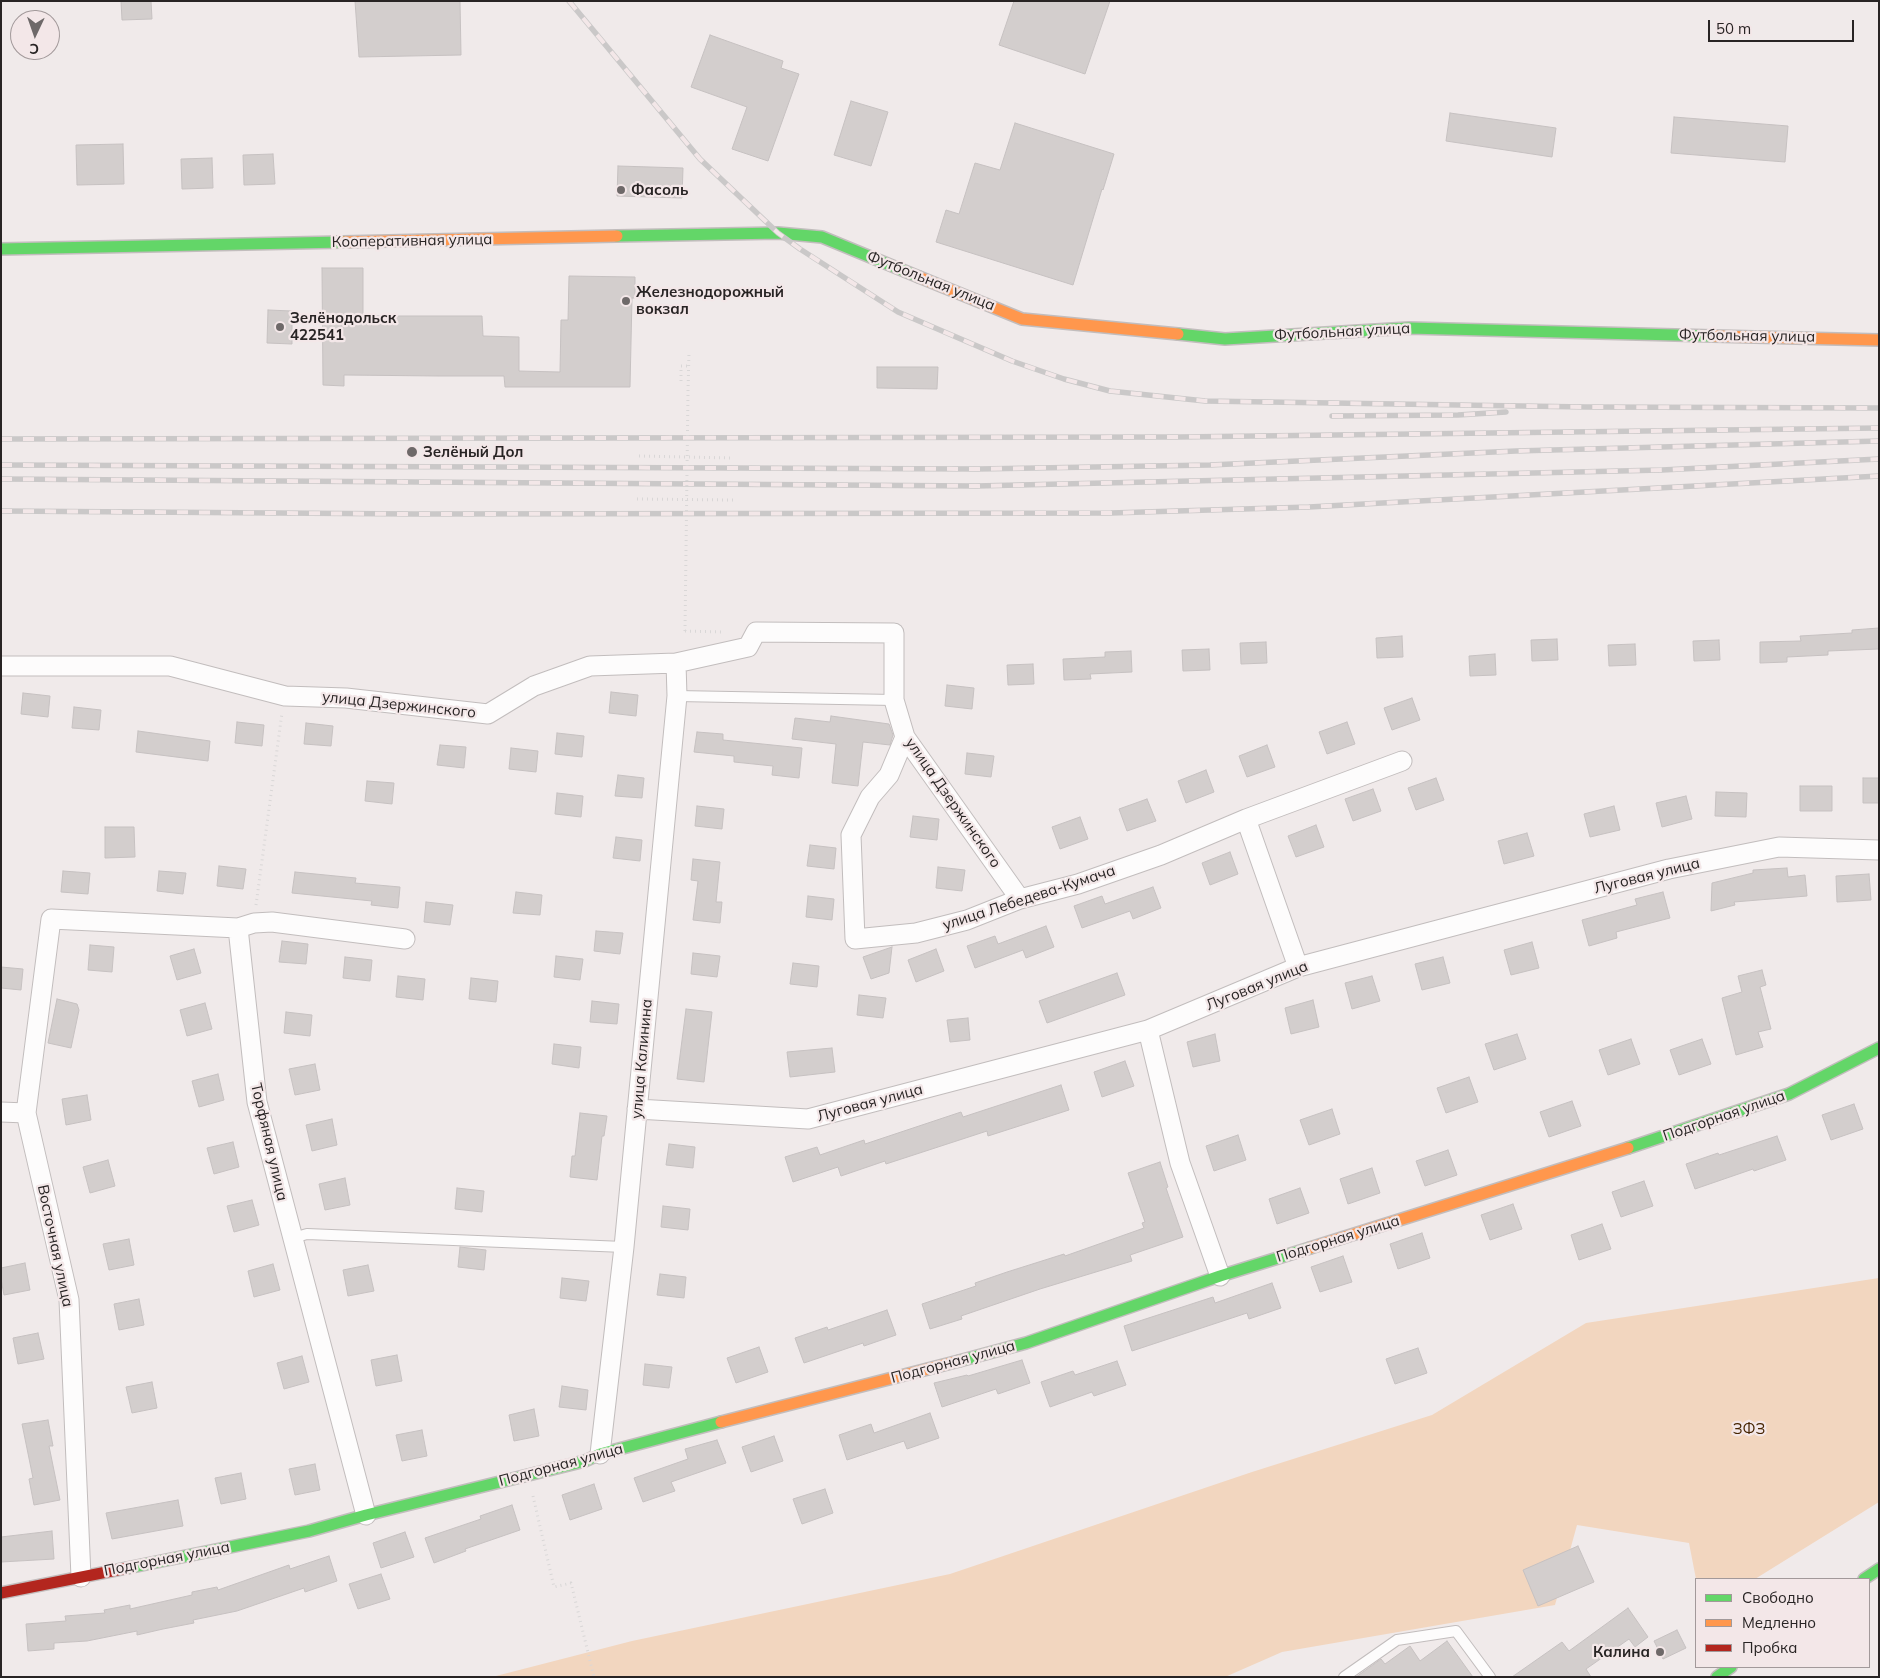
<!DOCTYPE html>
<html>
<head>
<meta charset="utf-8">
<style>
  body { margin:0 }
  #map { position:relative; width:1880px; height:1678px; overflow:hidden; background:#f0eaea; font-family:Mulish,sans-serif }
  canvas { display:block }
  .frame { position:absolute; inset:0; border:2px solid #282424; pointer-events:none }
  .legend { position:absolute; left:1695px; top:1578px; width:175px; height:90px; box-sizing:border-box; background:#f3e7e8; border:1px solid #a2999a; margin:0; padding:6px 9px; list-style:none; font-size:15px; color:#282424 }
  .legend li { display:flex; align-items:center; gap:10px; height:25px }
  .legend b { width:25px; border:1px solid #a2999a }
  .north { position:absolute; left:10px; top:10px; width:50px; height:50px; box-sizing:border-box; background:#f3e7e8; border:1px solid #a2999a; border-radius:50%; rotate:183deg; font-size:14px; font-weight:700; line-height:20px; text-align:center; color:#282424 }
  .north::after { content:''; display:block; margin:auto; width:18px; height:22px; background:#6e6969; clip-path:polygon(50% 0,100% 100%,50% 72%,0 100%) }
  .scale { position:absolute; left:1708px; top:20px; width:146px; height:22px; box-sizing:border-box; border:2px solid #282424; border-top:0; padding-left:6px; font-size:15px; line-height:18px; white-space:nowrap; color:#282424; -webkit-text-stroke:4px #f3e7e8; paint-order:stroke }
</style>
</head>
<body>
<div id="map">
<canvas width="1880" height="1678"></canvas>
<div class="frame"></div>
<ul class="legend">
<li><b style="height:6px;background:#63d668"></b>Свободно</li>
<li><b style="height:6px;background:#ff974d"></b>Медленно</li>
<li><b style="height:6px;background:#b3261e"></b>Пробка</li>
</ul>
<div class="north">С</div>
<div class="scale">50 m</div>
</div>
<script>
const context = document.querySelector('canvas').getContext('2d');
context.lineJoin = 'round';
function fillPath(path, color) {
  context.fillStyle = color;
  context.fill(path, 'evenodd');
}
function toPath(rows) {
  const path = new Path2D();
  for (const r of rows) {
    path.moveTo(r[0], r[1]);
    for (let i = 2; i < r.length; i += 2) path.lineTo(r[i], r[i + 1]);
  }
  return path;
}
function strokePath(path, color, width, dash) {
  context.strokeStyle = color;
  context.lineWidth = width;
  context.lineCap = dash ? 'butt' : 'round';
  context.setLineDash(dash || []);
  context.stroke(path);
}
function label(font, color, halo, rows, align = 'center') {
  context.font = font + ' Mulish,sans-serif';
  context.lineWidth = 4.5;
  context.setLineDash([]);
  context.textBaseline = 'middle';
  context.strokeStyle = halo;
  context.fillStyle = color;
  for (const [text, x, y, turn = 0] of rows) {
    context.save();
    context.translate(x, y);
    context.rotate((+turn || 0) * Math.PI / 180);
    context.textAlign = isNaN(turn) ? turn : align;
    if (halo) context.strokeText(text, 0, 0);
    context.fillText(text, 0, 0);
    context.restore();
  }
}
fillPath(toPath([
  [1879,1278,1879,1502,1755,1579,1696,1579,1689,1543,1577,1525,1555,1605,1282,1652,1225,1677,492,1677,632,1641,950,1574,1252,1472,1432,1415,1586,1323]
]), '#f2d6bf');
const building = toPath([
  [121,1,151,1,152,19,122,20,121,1],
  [355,1,460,1,461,55,359,57,355,1],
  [1014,1,1110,1,1085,74,999,45,1014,1],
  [710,35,783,61,781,68,799,74,768,161,732,149,747,107,691,87,710,35],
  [851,101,888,112,871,166,834,155,851,101],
  [1450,113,1556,128,1552,157,1446,141,1450,113],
  [1674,117,1788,126,1785,162,1671,153,1674,117],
  [1015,123,1114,154,1103,190,1102,189,1073,285,936,242,946,210,959,214,975,163,1000,170,1015,123],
  [123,144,124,184,77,185,76,145,123,144],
  [273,154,275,184,244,185,243,155,273,154],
  [212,158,213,188,182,189,181,159,212,158],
  [618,166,683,168,682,198,617,196,618,166],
  [322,268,363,268,363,316,482,316,483,336,519,337,519,371,560,372,561,320,568,320,569,276,635,277,635,298,632,298,630,387,505,387,504,376,439,376,344,375,344,386,323,385,322,268],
  [268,310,292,311,292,344,267,343,268,310],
  [877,367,938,367,937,389,877,388,877,367],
  [1879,628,1879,649,1828,651,1828,655,1787,657,1787,662,1760,663,1760,642,1801,641,1800,636,1852,633,1852,630,1879,628],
  [1402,636,1403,657,1377,658,1376,638,1402,636],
  [1557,639,1558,660,1532,661,1531,640,1557,639],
  [1719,640,1720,660,1694,661,1693,641,1719,640],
  [1266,642,1267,663,1241,664,1240,643,1266,642],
  [1635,644,1636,665,1609,666,1608,645,1635,644],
  [1209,649,1210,670,1183,671,1182,650,1209,649],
  [1131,651,1132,672,1090,674,1091,679,1064,680,1063,659,1105,657,1105,652,1131,651],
  [1495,654,1496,675,1470,676,1469,656,1495,654],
  [1033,664,1034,684,1008,685,1007,665,1033,664],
  [947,685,974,688,972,709,945,706,947,685],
  [611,692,638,695,636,716,609,713,611,692],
  [23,693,50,696,48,717,21,714,23,693],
  [1412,698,1420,720,1392,730,1384,708,1412,698],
  [74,707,101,710,99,730,72,728,74,707],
  [831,716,889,724,893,735,890,745,863,742,858,786,832,783,836,744,792,739,795,718,830,722,831,716],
  [237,722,264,725,262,746,235,743,237,722],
  [1347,722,1355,744,1327,754,1319,732,1347,722],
  [306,723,333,726,331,746,304,744,306,723],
  [138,731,210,741,208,761,136,752,138,731],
  [697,732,723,734,723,740,802,748,799,778,772,775,773,766,734,762,734,756,694,752,697,732],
  [557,733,584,736,582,757,555,754,557,733],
  [440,745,466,747,464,768,437,765,440,745],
  [1267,745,1275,767,1247,777,1239,756,1267,745],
  [511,748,538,751,536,772,509,769,511,748],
  [967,753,994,756,991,777,965,774,967,753],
  [1206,770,1214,792,1186,803,1178,781,1206,770],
  [618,775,644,778,642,798,615,796,618,775],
  [1436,778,1444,800,1416,810,1408,788,1436,778],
  [1863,778,1879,778,1879,803,1863,803,1863,778],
  [367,781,394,783,392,804,365,801,367,781],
  [1800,786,1832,786,1832,811,1800,811,1800,786],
  [1373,789,1381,811,1353,821,1345,799,1373,789],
  [1716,792,1747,793,1746,817,1715,816,1716,792],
  [557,793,583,796,581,817,555,814,557,793],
  [1686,796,1692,819,1662,827,1656,803,1686,796],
  [1147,799,1156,821,1127,831,1119,809,1147,799],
  [697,806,724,809,722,829,695,826,697,806],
  [1614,806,1620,830,1590,837,1584,814,1614,806],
  [913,816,939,819,937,840,910,837,913,816],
  [1080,817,1088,839,1060,849,1052,827,1080,817],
  [1316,825,1324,847,1296,857,1288,836,1316,825],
  [105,827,134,827,135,857,105,858,105,827],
  [1527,833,1534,856,1504,864,1498,841,1527,833],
  [616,837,642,840,640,861,613,858,616,837],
  [810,845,836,848,834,869,807,866,810,845],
  [1230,852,1238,874,1210,885,1202,863,1230,852],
  [693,859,720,862,716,902,722,902,720,923,693,920,698,881,691,880,693,859],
  [219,866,246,869,243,889,217,886,219,866],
  [938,867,965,870,962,891,936,888,938,867],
  [1787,868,1788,877,1805,875,1807,896,1734,902,1735,905,1711,911,1712,883,1753,873,1753,870,1787,868],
  [63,871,90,873,88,894,61,892,63,871],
  [159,871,186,873,183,894,157,891,159,871],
  [295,872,356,878,355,883,400,887,398,908,371,905,372,901,292,893,295,872],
  [1869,874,1871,900,1837,902,1836,876,1869,874],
  [1153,887,1161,908,1133,919,1130,911,1082,928,1074,906,1102,896,1105,904,1153,887],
  [516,892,542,895,540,915,513,913,516,892],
  [1663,892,1670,918,1616,932,1617,938,1589,946,1582,920,1637,905,1635,899,1663,892],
  [808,896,834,899,832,920,806,917,808,896],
  [426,902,453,905,450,925,424,922,426,902],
  [1046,926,1054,947,1026,958,1023,950,975,968,967,946,995,936,998,944,1046,926],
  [596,931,623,933,620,954,594,951,596,931],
  [282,941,308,944,306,964,279,962,282,941],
  [1532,942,1539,968,1511,975,1504,950,1532,942],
  [90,945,114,947,112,972,88,970,90,945],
  [892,947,889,973,871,979,863,957,892,947],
  [194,949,201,973,177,980,170,956,194,949],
  [936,949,944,971,916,982,908,960,936,949],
  [693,953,720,956,717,977,691,974,693,953],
  [556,956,583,959,580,980,554,977,556,956],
  [345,957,372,960,370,981,343,978,345,957],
  [1443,957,1450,983,1422,990,1415,964,1443,957],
  [793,963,819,966,817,987,790,984,793,963],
  [1,967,23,969,21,990,1,988,1,967],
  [1762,970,1766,985,1760,987,1771,1029,1758,1032,1763,1047,1736,1055,1722,998,1742,992,1738,976,1762,970],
  [1117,973,1125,995,1047,1023,1039,1001,1117,973],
  [398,976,425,979,423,1000,396,997,398,976],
  [1372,976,1380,1001,1352,1009,1345,983,1372,976],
  [471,978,498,981,496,1002,469,999,471,978],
  [859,995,886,998,883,1018,857,1015,859,995],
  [57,999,77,1004,79,1010,71,1048,48,1043,57,999],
  [1313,1000,1319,1027,1291,1034,1285,1008,1313,1000],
  [592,1001,619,1004,617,1024,590,1022,592,1001],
  [205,1003,212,1029,187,1036,180,1010,205,1003],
  [686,1009,712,1012,704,1082,677,1079,686,1009],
  [286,1012,312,1015,310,1036,284,1033,286,1012],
  [968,1018,970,1040,950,1042,947,1020,968,1018],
  [1215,1034,1220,1061,1193,1067,1187,1042,1215,1034],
  [1517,1034,1526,1059,1494,1070,1485,1044,1517,1034],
  [1631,1039,1640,1064,1608,1075,1599,1050,1631,1039],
  [1702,1039,1711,1064,1679,1075,1670,1050,1702,1039],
  [554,1044,581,1047,579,1068,552,1064,554,1044],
  [832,1048,835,1072,790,1077,787,1052,832,1048],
  [1125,1061,1134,1086,1102,1097,1094,1072,1125,1061],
  [315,1064,320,1090,295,1095,289,1069,315,1064],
  [218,1074,224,1100,199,1107,192,1081,218,1074],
  [1469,1077,1478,1102,1446,1113,1437,1088,1469,1077],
  [1061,1085,1069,1110,988,1136,987,1131,886,1164,885,1161,841,1176,838,1167,793,1182,785,1157,817,1147,820,1155,864,1140,865,1144,961,1112,963,1117,1061,1085],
  [87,1095,91,1120,66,1125,62,1099,87,1095],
  [1572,1101,1581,1126,1549,1137,1540,1112,1572,1101],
  [1854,1104,1863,1129,1831,1140,1822,1115,1854,1104],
  [1332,1109,1340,1134,1309,1145,1300,1120,1332,1109],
  [580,1113,607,1116,604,1136,602,1136,597,1180,570,1177,572,1156,575,1156,580,1113],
  [332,1119,337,1145,312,1151,306,1125,332,1119],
  [1238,1135,1246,1160,1214,1171,1206,1146,1238,1135],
  [1777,1136,1786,1160,1754,1171,1753,1169,1695,1189,1686,1164,1718,1153,1719,1155,1777,1136],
  [233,1142,239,1167,214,1174,207,1148,233,1142],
  [669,1144,695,1147,693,1168,666,1165,669,1144],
  [1448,1150,1457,1175,1425,1186,1416,1161,1448,1150],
  [108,1160,115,1186,90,1193,83,1167,108,1160],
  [1160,1162,1168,1187,1166,1188,1183,1237,1130,1255,1132,1261,1040,1289,961,1316,962,1319,930,1329,922,1304,976,1286,975,1283,1007,1272,1064,1254,1065,1256,1144,1228,1142,1223,1145,1222,1128,1173,1160,1162],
  [1372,1168,1380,1193,1348,1204,1340,1179,1372,1168],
  [345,1178,350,1205,325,1210,319,1184,345,1178],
  [1644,1181,1653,1206,1621,1217,1612,1192,1644,1181],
  [457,1188,484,1191,482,1212,455,1209,457,1188],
  [1300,1188,1309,1213,1277,1224,1269,1199,1300,1188],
  [252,1200,259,1225,234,1232,227,1206,252,1200],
  [1513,1204,1522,1229,1490,1240,1481,1215,1513,1204],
  [663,1206,690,1209,688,1230,661,1227,663,1206],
  [1602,1224,1611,1249,1579,1260,1571,1235,1602,1224],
  [1422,1233,1430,1258,1398,1269,1390,1244,1422,1233],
  [129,1239,134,1265,109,1270,103,1244,129,1239],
  [460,1247,486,1250,484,1270,458,1267,460,1247],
  [1343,1256,1352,1282,1320,1292,1311,1267,1343,1256],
  [25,1263,30,1290,4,1295,1,1279,1,1268,25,1263],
  [273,1264,280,1290,254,1297,248,1271,273,1264],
  [368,1265,374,1291,348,1296,343,1270,368,1265],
  [660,1274,686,1277,684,1298,657,1295,660,1274],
  [562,1278,589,1281,586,1301,560,1298,562,1278],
  [1272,1283,1281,1308,1249,1319,1247,1313,1132,1351,1124,1326,1213,1297,1215,1303,1272,1283],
  [139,1299,144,1325,119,1330,114,1304,139,1299],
  [887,1310,896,1335,864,1346,863,1343,804,1363,795,1338,827,1327,828,1330,887,1310],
  [38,1333,44,1359,18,1364,13,1338,38,1333],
  [759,1347,768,1372,736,1383,727,1358,759,1347],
  [1418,1348,1427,1373,1395,1384,1386,1359,1418,1348],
  [397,1355,402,1381,376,1386,371,1360,397,1355],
  [302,1356,309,1382,284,1389,277,1363,302,1356],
  [1022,1360,1030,1383,998,1394,996,1389,942,1407,934,1383,967,1375,968,1376,1022,1360],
  [1117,1361,1126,1385,1094,1396,1092,1392,1050,1407,1041,1382,1073,1371,1075,1375,1117,1361],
  [645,1364,672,1367,669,1388,643,1385,645,1364],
  [152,1382,157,1408,132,1413,126,1387,152,1382],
  [562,1386,588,1390,586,1410,559,1407,562,1386],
  [534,1409,539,1436,514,1441,509,1415,534,1409],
  [930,1413,939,1438,907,1449,904,1441,847,1460,839,1435,871,1424,874,1433,930,1413],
  [48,1420,53,1446,49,1446,60,1500,34,1505,29,1479,33,1478,22,1424,48,1420],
  [422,1430,427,1456,402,1461,396,1435,422,1430],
  [774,1436,783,1461,751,1472,742,1447,774,1436],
  [717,1440,726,1463,671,1482,675,1491,643,1502,634,1478,688,1459,685,1449,717,1440],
  [315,1464,320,1490,295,1495,289,1469,315,1464],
  [241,1473,246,1499,221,1504,215,1478,241,1473],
  [594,1484,602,1509,570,1520,562,1495,594,1484],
  [825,1489,833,1513,802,1524,793,1499,825,1489],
  [178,1500,183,1526,112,1539,106,1513,178,1500],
  [512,1505,520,1530,465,1549,466,1551,434,1563,425,1538,481,1519,480,1516,512,1505],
  [52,1531,54,1559,1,1562,1,1537,52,1531],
  [405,1532,414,1557,381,1568,373,1543,405,1532],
  [1578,1546,1594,1582,1538,1606,1523,1570,1578,1546],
  [329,1556,337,1581,305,1592,304,1588,237,1611,193,1620,194,1623,163,1629,137,1635,137,1631,87,1641,54,1643,54,1649,28,1651,26,1624,66,1621,65,1616,105,1613,104,1610,130,1605,130,1609,192,1595,192,1592,217,1587,218,1590,289,1565,290,1569,329,1556],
  [381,1574,390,1599,358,1609,349,1584,381,1574],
  [1628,1608,1648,1637,1635,1647,1629,1639,1586,1669,1591,1677,1512,1677,1562,1642,1569,1651,1628,1608],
  [1677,1630,1686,1648,1663,1659,1654,1641,1677,1630],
  [1447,1641,1473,1677,1356,1677,1381,1659,1385,1664,1410,1646,1420,1661,1447,1641]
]);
fillPath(building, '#d3cecd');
strokePath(building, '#c6c1c1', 1);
const lane = toPath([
  [677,696,894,700],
  [293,1238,307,1234,624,1247],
  [1344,1677,1397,1640,1456,1631,1490,1677]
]);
const street = toPath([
  [1,666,170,666,285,696,346,698,488,714,534,686,590,666,676,663,748,647,756,632,894,633,894,700,905,737,1020,899],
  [905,737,889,775,870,797,851,835,855,939,916,933,967,920,1020,899,1078,884,1161,855,1246,819,1402,761],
  [1246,819,1298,967],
  [1148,1030,1180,1163,1220,1276],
  [637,1109,808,1119,1148,1030,1298,967,1669,869,1779,847,1879,850],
  [1,1112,26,1113],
  [600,1454,624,1247,677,696,676,663],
  [366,1515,257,1102,238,928,254,923,272,922,405,939],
  [81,1577,69,1300,26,1113,51,919,238,928]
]);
const fast = toPath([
  [617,236,778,233,822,237,919,277],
  [1,249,343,242],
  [1178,334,1225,339,1409,328,1713,336],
  [1628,1148,1789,1094,1879,1048],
  [959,1361,1026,1343,1220,1276,1310,1248],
  [127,1568,309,1531,366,1515,585,1461,600,1454,721,1422],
  [1864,1579,1879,1569],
  [1717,1677,1731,1667]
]);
const slow = toPath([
  [343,242,617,236],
  [919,277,1022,319,1178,334],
  [1713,336,1879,340],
  [1310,1248,1628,1148],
  [721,1422,959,1361]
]);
const jam = toPath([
  [1,1593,127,1568]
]);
strokePath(lane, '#c2bdbd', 12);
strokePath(street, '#c2bdbd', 21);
strokePath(fast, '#c2bdbd', 14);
strokePath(slow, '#c2bdbd', 14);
strokePath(jam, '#c2bdbd', 14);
strokePath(toPath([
  [681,381,681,366,688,366],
  [688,391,689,352],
  [639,456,732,458],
  [637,499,733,500],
  [685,631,723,632],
  [256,905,282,713],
  [533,1496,554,1587,571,1583,594,1677]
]), '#d9d7d7', 3, [1, 4]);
strokePath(lane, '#fdfcfc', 10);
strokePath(street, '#fdfcfc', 19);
strokePath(fast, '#63d668', 11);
strokePath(slow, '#ff974d', 11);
strokePath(jam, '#b3261e', 11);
const rail = toPath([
  [569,1,700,159,778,233,800,249,898,312,1012,361,1064,379,1110,391,1205,401,1586,407,1879,408],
  [1332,416,1458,415,1506,412],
  [1,439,1179,437,1879,428],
  [1,465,978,469,1210,465,1516,451,1879,441],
  [1,479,976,486,1662,470,1879,459],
  [1,511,414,514,1111,513,1309,507,1879,476]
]);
strokePath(rail, '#cac8c8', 5.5);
strokePath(rail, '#f3e7e8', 4, [11]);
strokePath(toPath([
  [685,631,688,391]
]), '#d9d7d7', 3, [1, 4]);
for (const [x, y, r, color] of [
  [621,190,5,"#6e6969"],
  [626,301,5,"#6e6969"],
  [280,327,5,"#6e6969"],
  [412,452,6,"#6e6969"],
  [1660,1652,5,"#6e6969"]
]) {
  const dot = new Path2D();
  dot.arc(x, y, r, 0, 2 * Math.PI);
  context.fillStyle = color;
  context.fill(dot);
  strokePath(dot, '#f3e7e8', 2);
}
label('bold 15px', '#282424', '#f3e7e8', [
  ["Фасоль",631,190],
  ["Железнодорожный",636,292],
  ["вокзал",636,309],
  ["Зелёнодольск",290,318],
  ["422541",290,335],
  ["Зелёный Дол",423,452],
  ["Калина",1650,1652,"right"]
], 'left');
label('15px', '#282424', '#f3e7e8', [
  ["Кооперативная улица",412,241,-1],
  ["Футбольная улица",931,281,22],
  ["Футбольная улица",1342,332,-3],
  ["Футбольная улица",1747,336,1],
  ["улица Дзержинского",399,705,6],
  ["улица Дзержинского",953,803,55],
  ["Луговая улица",1647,876,-14],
  ["улица Лебедева-Кумача",1029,898,-18],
  ["Луговая улица",1257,986,-22],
  ["улица Калинина",642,1059,-85],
  ["Луговая улица",870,1103,-15],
  ["Подгорная улица",1724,1116,-19],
  ["Торфяная улица",269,1142,77],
  ["Подгорная улица",1338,1239,-17],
  ["Восточная улица",55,1246,78],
  ["Подгорная улица",953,1362,-15],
  ["Подгорная улица",561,1465,-15],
  ["Подгорная улица",167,1559,-11]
]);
label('15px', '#462400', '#f3e7e8', [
  ["ЗФЗ",1749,1429]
]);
</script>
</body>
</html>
